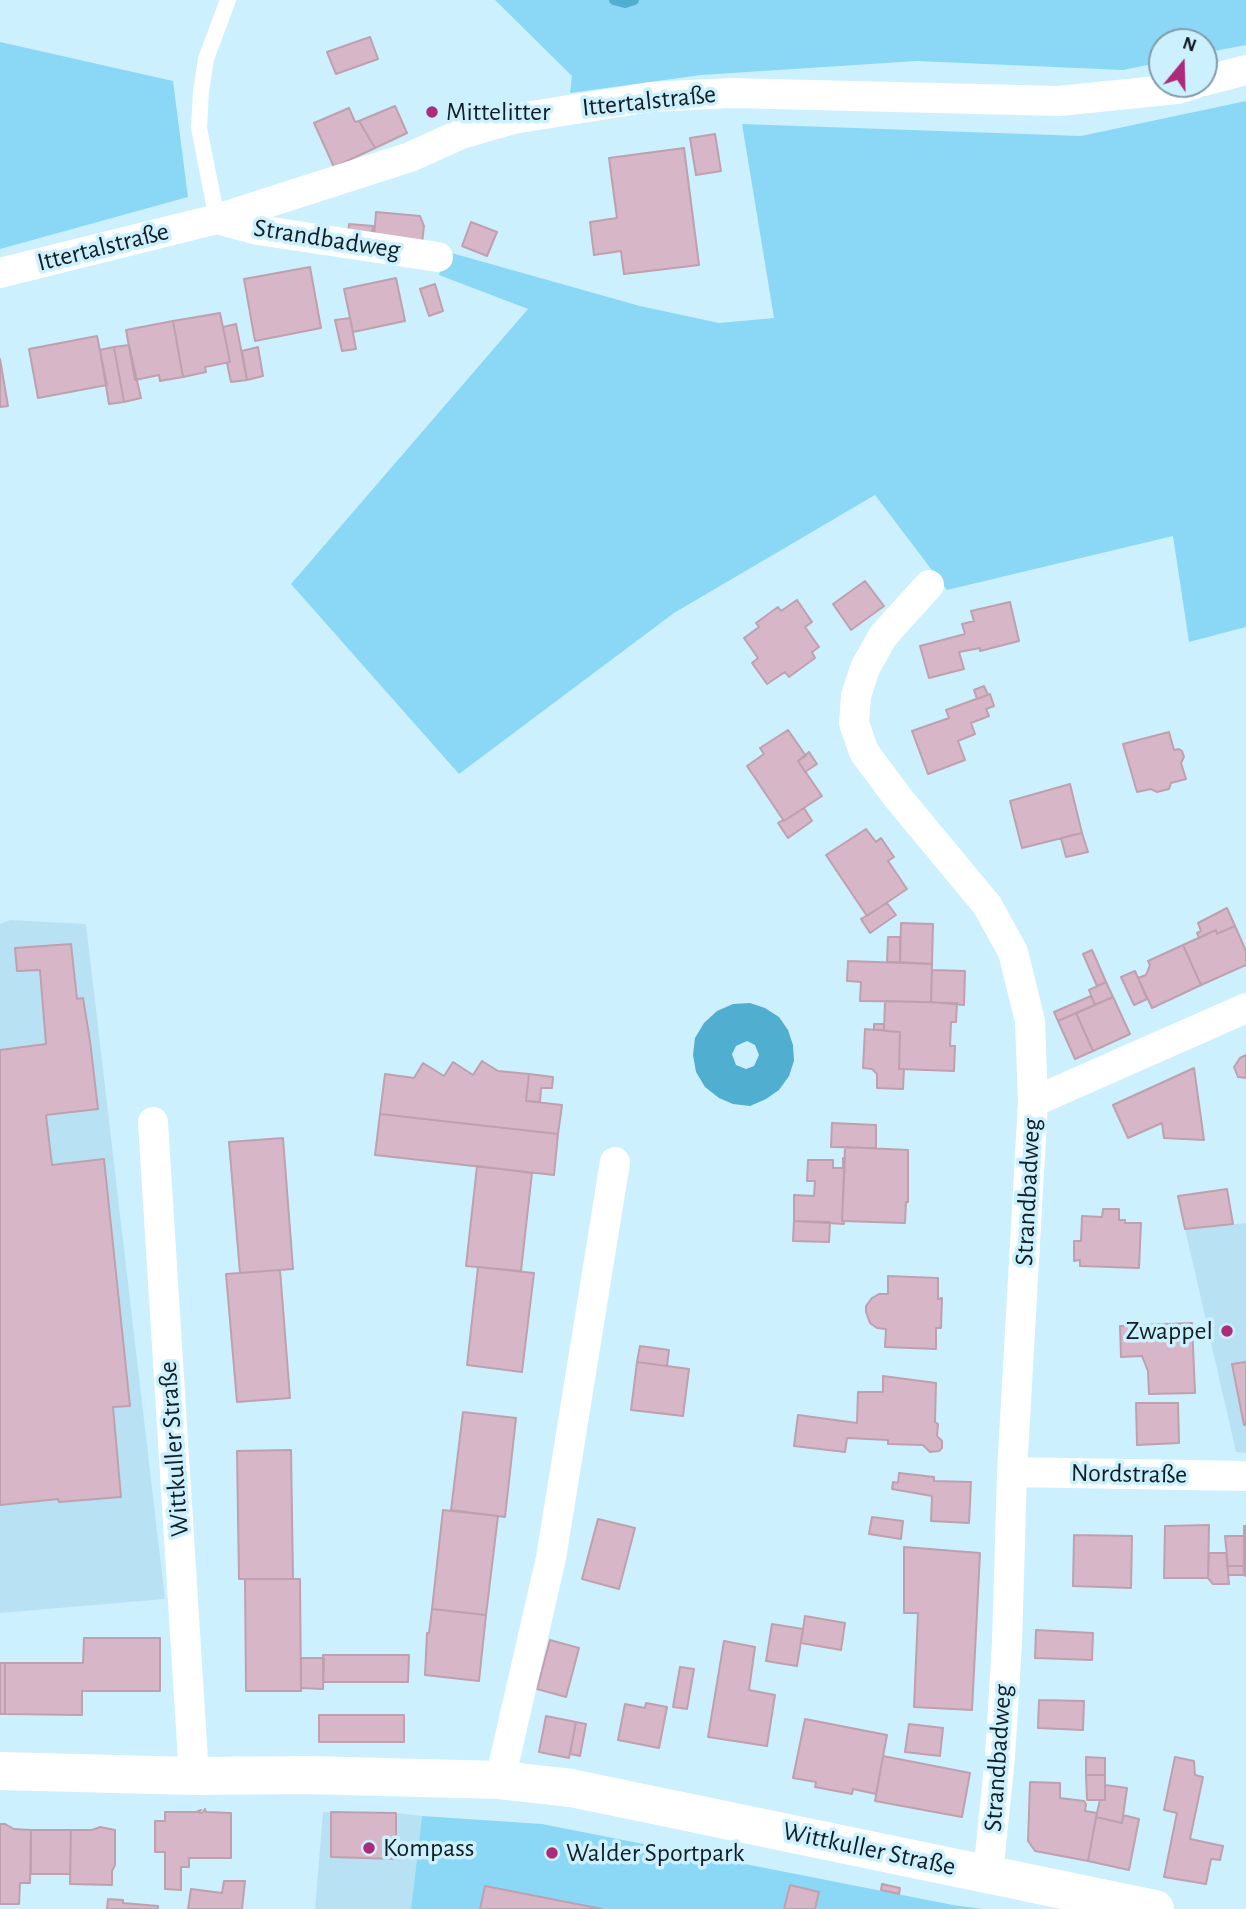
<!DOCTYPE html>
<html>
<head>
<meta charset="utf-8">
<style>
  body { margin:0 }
  #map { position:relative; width:1246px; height:1909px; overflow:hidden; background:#cdf0ff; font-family:"Alegreya Sans",sans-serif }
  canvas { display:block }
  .north { position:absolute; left:1148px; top:28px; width:70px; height:70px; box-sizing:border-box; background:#cdf0ff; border:2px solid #829ca7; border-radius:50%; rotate:19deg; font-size:19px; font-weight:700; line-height:28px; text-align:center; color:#111e23 }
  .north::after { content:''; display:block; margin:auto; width:24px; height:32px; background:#ab2c7b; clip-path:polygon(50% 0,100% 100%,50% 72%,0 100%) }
</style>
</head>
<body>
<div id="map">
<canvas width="1246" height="1909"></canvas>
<div class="north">N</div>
</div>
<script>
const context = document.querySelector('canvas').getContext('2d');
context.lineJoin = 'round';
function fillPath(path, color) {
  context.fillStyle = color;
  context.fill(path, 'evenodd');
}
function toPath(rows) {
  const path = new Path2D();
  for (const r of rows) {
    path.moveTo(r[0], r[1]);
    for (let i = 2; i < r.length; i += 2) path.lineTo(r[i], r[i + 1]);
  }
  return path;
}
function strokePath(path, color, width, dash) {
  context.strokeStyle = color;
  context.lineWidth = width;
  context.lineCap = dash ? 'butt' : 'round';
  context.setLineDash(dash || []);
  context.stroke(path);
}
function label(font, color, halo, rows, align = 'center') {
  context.font = font + ' "Alegreya Sans",sans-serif';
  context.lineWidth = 7;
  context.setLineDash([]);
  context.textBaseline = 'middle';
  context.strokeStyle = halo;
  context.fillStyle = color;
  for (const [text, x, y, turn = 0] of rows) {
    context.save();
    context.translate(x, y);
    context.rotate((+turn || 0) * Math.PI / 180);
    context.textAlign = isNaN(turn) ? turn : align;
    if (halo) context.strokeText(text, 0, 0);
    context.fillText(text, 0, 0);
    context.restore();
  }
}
fillPath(toPath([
  [10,920,86,924,165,1599,0,1613,0,924],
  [1246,1223,1246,1453,1236,1452,1185,1229],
  [323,1812,396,1813,422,1816,411,1909,315,1909]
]), '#b8e2f4');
fillPath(toPath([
  [495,0,1246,0,1246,45,1204,53,1204,42,1162,42,1162,62,1123,70,917,61,701,75,570,93,572,76],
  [0,42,173,81,188,197,0,249],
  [1246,101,1246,627,1189,642,1173,536,947,590,875,495,674,613,459,774,291,584,528,309,439,275,448,252,640,306,719,323,774,318,742,124,1081,136],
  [422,1816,542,1824,953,1905,983,1909,411,1909]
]), '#8bd8f6');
fillPath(toPath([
  [750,1003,765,1008,779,1017,788,1030,793,1045,794,1061,789,1076,779,1090,766,1099,750,1106,733,1104,719,1098,705,1087,696,1072,693,1055,695,1038,704,1023,717,1011,733,1004],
  [747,1041,755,1045,759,1055,754,1066,746,1069,736,1065,732,1054,736,1046]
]), '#50aed1');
strokePath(toPath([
  [614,0,625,3,634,0]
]), '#50aed1', 10);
const building = toPath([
  [370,37,378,59,336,74,327,52,370,37],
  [395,106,407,133,375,148,359,121,395,106],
  [349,108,355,122,359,121,375,148,334,167,314,123,349,108],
  [715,134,721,171,696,175,690,138,715,134],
  [684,148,699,265,624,274,621,251,594,255,590,222,617,218,609,158,684,148],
  [376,212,420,216,424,226,422,243,374,237,376,212],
  [471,222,497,232,487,256,462,246,471,222],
  [349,224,373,226,372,237,348,235,349,224],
  [310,267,321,328,255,341,244,279,310,267],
  [396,278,405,321,353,332,344,289,396,278],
  [435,284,443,311,429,316,420,289,435,284],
  [220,313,230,362,205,367,206,372,183,377,173,321,220,313],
  [350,318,356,349,342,351,335,320,350,318],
  [173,321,183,377,160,381,159,375,135,380,126,330,173,321],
  [236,324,247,380,231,382,227,363,230,362,223,327,236,324],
  [97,336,107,385,38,398,29,349,97,336],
  [129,345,141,398,124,402,114,347,129,345],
  [114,347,124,402,109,404,100,350,114,347],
  [258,347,263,376,247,380,242,351,258,347],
  [0,359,8,406,0,407,0,359],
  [865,581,884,606,851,630,833,604,865,581],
  [797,600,812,622,805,627,819,647,812,652,815,658,789,677,785,672,767,684,752,663,758,658,744,638,759,627,756,623,778,607,781,611,797,600],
  [1010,602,1019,641,980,651,980,648,959,652,964,669,929,678,920,646,965,634,962,624,974,621,971,611,1010,602],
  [984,686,988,695,977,699,974,690,984,686],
  [990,694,994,706,986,709,989,716,971,723,975,734,958,741,965,760,928,774,912,731,949,718,946,710,990,694],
  [788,730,806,756,798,761,822,796,784,821,747,766,764,754,760,748,788,730],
  [1169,732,1174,750,1179,749,1182,751,1184,757,1181,763,1186,779,1171,783,1169,789,1157,792,1151,789,1137,792,1123,744,1169,732],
  [809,752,817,764,805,772,798,761,809,752],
  [1070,784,1082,833,1022,848,1010,801,1070,784],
  [804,808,812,821,788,838,778,823,783,820,784,821,804,808],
  [866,829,876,842,881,838,894,857,888,861,907,889,867,916,826,855,866,829],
  [1082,833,1088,852,1066,857,1061,838,1082,833],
  [887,903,896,915,870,933,861,919,887,903],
  [1227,908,1235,926,1217,934,1216,930,1199,938,1197,933,1201,931,1198,923,1227,908],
  [901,923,933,924,932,964,900,962,901,923],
  [1235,926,1246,951,1246,965,1201,985,1183,945,1216,930,1217,934,1235,926],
  [888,937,900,937,900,962,887,962,888,937],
  [71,944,77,999,83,998,90,1041,98,1109,46,1115,52,1165,104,1159,130,1406,113,1407,121,1497,59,1502,58,1499,0,1505,0,1050,46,1044,40,970,17,971,15,948,71,944],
  [1183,945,1201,985,1152,1008,1138,978,1146,975,1150,965,1148,961,1183,945],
  [1092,950,1106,982,1097,986,1083,954,1092,950],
  [848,961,932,964,931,1002,860,1001,861,982,847,981,848,961],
  [932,970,965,971,964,1005,931,1002,932,970],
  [1135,971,1147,999,1134,1005,1121,977,1135,971],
  [1106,982,1113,997,1095,1005,1089,990,1106,982],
  [1091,996,1095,1005,1058,1021,1054,1012,1091,996],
  [1113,997,1130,1034,1093,1051,1076,1013,1113,997],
  [885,1001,957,1003,956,1022,951,1022,950,1046,955,1046,954,1071,899,1069,900,1032,884,1031,885,1001],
  [1076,1013,1093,1051,1075,1059,1058,1021,1076,1013],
  [874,1024,884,1024,884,1030,874,1030,874,1024],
  [865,1029,900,1032,899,1069,904,1069,903,1089,877,1088,877,1074,872,1069,863,1068,865,1029],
  [1246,1055,1246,1078,1238,1077,1234,1067,1240,1058,1246,1055],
  [482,1061,498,1071,529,1074,526,1101,562,1105,558,1134,380,1114,385,1074,414,1078,423,1063,444,1076,453,1062,473,1075,482,1061],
  [1194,1068,1204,1140,1164,1138,1162,1123,1128,1138,1113,1105,1194,1068],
  [529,1074,553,1077,552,1088,541,1088,540,1102,526,1101,529,1074],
  [380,1114,558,1134,554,1175,375,1155,380,1114],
  [832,1123,876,1125,876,1148,831,1147,832,1123],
  [283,1138,293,1269,240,1273,229,1142,283,1138],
  [845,1147,908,1150,908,1202,906,1202,905,1223,842,1221,845,1147],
  [843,1158,845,1158,842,1221,844,1221,844,1224,794,1221,794,1195,814,1196,815,1181,807,1181,808,1160,833,1160,833,1168,843,1168,843,1158],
  [477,1166,532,1173,521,1271,466,1266,477,1166],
  [1227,1189,1233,1224,1185,1229,1178,1196,1227,1189],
  [1103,1209,1119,1209,1119,1220,1125,1220,1125,1223,1141,1223,1139,1268,1080,1266,1080,1260,1074,1261,1074,1241,1081,1241,1082,1216,1102,1217,1103,1209],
  [794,1221,830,1222,829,1242,793,1241,794,1221],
  [478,1267,534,1273,522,1372,467,1365,478,1267],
  [280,1270,290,1398,237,1402,226,1274,280,1270],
  [888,1276,938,1278,938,1299,942,1298,941,1328,936,1328,936,1349,885,1347,886,1329,877,1328,870,1323,866,1312,866,1306,872,1298,879,1294,888,1294,888,1276],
  [1192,1323,1195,1393,1149,1394,1148,1371,1142,1356,1121,1357,1120,1326,1192,1323],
  [640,1346,669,1350,667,1366,637,1362,640,1346],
  [637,1362,689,1369,683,1416,631,1410,637,1362],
  [1246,1362,1246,1425,1244,1425,1232,1364,1246,1362],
  [883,1376,936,1383,935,1422,938,1424,937,1436,942,1441,942,1448,939,1451,930,1452,923,1445,888,1444,888,1440,847,1438,845,1452,794,1446,798,1415,857,1423,858,1392,883,1392,883,1376],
  [1136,1403,1178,1403,1179,1443,1137,1445,1136,1403],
  [463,1412,516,1418,505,1517,451,1510,463,1412],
  [291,1450,293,1579,239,1579,237,1451,291,1450],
  [899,1473,934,1477,934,1481,971,1482,969,1523,931,1521,932,1496,892,1489,893,1482,898,1483,899,1473],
  [443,1510,498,1516,486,1615,432,1609,443,1510],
  [872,1517,903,1521,901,1539,869,1534,872,1517],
  [598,1519,635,1528,619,1589,582,1579,598,1519],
  [1209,1525,1208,1578,1164,1578,1165,1526,1209,1525],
  [1244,1526,1246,1526,1246,1576,1244,1575,1244,1526],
  [1074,1535,1132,1536,1131,1588,1073,1586,1074,1535],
  [1225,1536,1244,1536,1244,1566,1228,1566,1225,1536],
  [904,1547,980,1553,972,1710,914,1707,918,1613,904,1613,904,1547],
  [1209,1553,1226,1553,1229,1584,1213,1584,1208,1578,1209,1553],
  [1228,1566,1244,1566,1244,1575,1228,1575,1228,1566],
  [245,1579,300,1579,301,1691,246,1691,245,1579],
  [432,1609,486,1615,479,1681,425,1675,427,1633,429,1633,432,1609],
  [805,1616,845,1623,841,1650,801,1643,805,1616],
  [772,1624,803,1629,797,1666,766,1661,772,1624],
  [1036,1630,1093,1633,1092,1660,1035,1658,1036,1630],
  [84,1638,160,1638,160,1691,82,1691,82,1715,5,1714,5,1663,83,1663,84,1638],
  [550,1640,579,1648,566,1697,537,1689,550,1640],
  [724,1641,755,1647,749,1690,775,1695,767,1746,708,1737,724,1641],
  [323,1655,409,1655,408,1682,323,1682,323,1655],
  [301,1658,324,1658,323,1689,301,1688,301,1658],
  [0,1663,5,1663,5,1714,0,1714,0,1663],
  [680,1667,694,1669,687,1709,673,1707,680,1667],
  [1039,1700,1084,1701,1083,1730,1038,1728,1039,1700],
  [646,1703,667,1707,659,1748,618,1740,625,1704,645,1708,646,1703],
  [319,1715,404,1715,404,1742,319,1742,319,1715],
  [546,1716,576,1722,569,1758,539,1752,546,1716],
  [805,1719,887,1735,876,1794,853,1789,852,1794,815,1787,816,1782,793,1778,805,1719],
  [576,1722,586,1724,580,1756,570,1754,576,1722],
  [909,1724,943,1728,940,1756,905,1752,909,1724],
  [883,1756,970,1773,962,1817,875,1801,883,1756],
  [1086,1757,1105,1758,1105,1775,1086,1775,1086,1757],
  [1175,1757,1194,1761,1195,1775,1203,1777,1190,1839,1223,1846,1220,1860,1211,1859,1206,1884,1164,1877,1177,1813,1164,1810,1175,1757],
  [1086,1775,1105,1775,1105,1800,1087,1800,1086,1775],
  [1030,1782,1060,1783,1060,1798,1084,1801,1086,1804,1085,1811,1097,1813,1088,1861,1035,1851,1028,1841,1030,1782],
  [1105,1785,1127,1788,1122,1823,1096,1817,1100,1800,1105,1800,1105,1785],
  [205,1809,206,1812,231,1813,231,1858,189,1858,189,1867,181,1867,181,1890,165,1889,165,1852,155,1852,155,1821,165,1821,165,1812,197,1812,198,1811,201,1810,198,1812,202,1813,205,1809],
  [331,1812,396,1813,396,1859,331,1857,331,1812],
  [1123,1815,1139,1819,1129,1870,1088,1861,1096,1817,1122,1823,1123,1815],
  [0,1824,5,1824,14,1829,31,1830,30,1883,20,1883,19,1904,0,1904,0,1824],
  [100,1827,115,1830,115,1865,112,1871,112,1885,70,1884,71,1830,92,1830,100,1827],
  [31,1830,71,1830,70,1874,31,1874,31,1830],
  [224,1881,245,1881,242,1909,188,1909,191,1889,222,1893,224,1881],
  [882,1884,900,1888,899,1894,881,1890,882,1884],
  [790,1885,819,1892,815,1909,784,1909,790,1885],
  [485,1886,602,1909,480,1909,485,1886],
  [108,1899,123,1900,123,1903,158,1906,158,1909,107,1909,108,1899]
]);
fillPath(building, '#d7b7c7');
strokePath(building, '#bea0ae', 2);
strokePath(toPath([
  [217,219,199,128,201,91,206,59,228,0]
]), '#fff', 16);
strokePath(toPath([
  [1204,81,1246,70],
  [217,219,258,230,438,257],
  [0,273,217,219,410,157,461,134,513,119,651,97,731,93,1059,101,1177,89,1194,84],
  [929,585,883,636,865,668,856,696,854,723,864,752,899,799,987,905,1013,952,1030,1021,1033,1102,1012,1472,1007,1643,1000,1757,988,1874],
  [1033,1102,1246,1008],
  [153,1122,194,1776],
  [1012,1472,1246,1476],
  [500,1780,551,1558,615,1162]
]), '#fff', 30);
strokePath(toPath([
  [0,1771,194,1776,307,1775,500,1780,571,1788,1155,1909]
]), '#fff', 38);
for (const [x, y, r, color] of [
  [432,112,7,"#ab2c7b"],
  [1227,1331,7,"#ab2c7b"],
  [369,1848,7,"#ab2c7b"],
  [552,1853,7,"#ab2c7b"]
]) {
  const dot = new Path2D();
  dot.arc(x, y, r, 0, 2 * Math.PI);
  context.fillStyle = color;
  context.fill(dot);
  strokePath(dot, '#cdf0ff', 2.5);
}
label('26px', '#111e23', '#cdf0ff', [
  ["Ittertalstraße",649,101,-6],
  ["Strandbadweg",327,239,9],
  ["Ittertalstraße",103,247,-14],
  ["Strandbadweg",1028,1192,-87],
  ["Wittkuller Straße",174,1449,-94],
  ["Nordstraße",1129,1474,1],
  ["Strandbadweg",998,1758,-86],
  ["Wittkuller Straße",869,1849,12]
]);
label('26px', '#111e23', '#cdf0ff', [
  ["Mittelitter",446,112],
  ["Zwappel",1213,1331,"right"],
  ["Kompass",383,1848],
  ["Walder Sportpark",566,1853]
], 'left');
</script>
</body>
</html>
